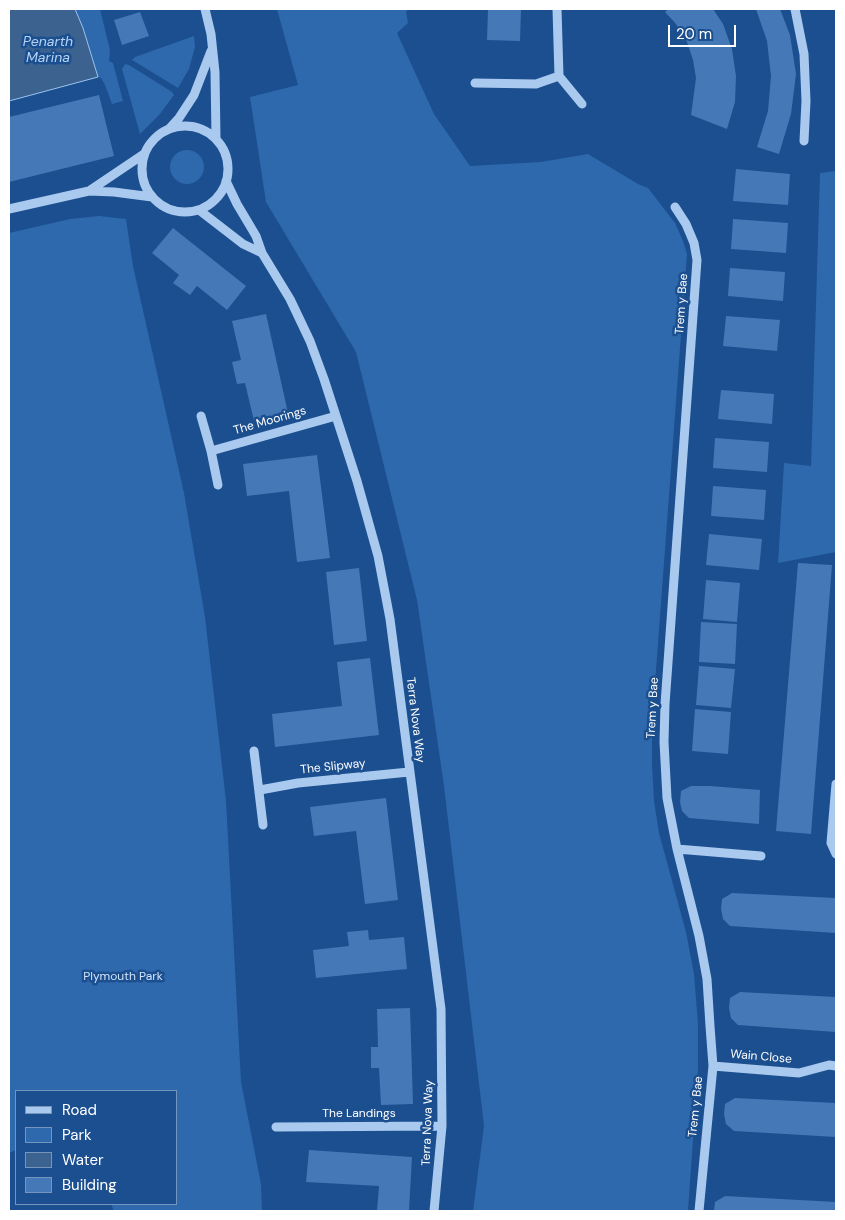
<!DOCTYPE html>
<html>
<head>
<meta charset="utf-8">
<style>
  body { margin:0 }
  #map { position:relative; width:845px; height:1220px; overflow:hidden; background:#1b4f8f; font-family:"DM Sans",sans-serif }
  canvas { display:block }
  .frame { position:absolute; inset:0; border:10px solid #fff; pointer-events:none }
  .legend { position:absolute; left:15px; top:1090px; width:162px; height:115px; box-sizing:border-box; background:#1b4f8f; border:1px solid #7695bc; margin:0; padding:6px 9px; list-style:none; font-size:15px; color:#fff }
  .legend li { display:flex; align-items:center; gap:10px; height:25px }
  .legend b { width:25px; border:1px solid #7695bc }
  .scale { position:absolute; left:668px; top:25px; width:68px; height:22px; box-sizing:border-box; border:2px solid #fff; border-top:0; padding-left:6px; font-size:15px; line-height:18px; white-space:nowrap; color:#fff; -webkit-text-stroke:4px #1b4f8f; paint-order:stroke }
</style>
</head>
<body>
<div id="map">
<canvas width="845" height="1220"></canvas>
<div class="frame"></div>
<ul class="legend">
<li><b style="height:6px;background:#a9c9ee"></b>Road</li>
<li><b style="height:14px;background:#2e69ad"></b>Park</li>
<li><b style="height:14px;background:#3c6290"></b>Water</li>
<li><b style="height:14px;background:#4478b7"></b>Building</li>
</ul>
<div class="scale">20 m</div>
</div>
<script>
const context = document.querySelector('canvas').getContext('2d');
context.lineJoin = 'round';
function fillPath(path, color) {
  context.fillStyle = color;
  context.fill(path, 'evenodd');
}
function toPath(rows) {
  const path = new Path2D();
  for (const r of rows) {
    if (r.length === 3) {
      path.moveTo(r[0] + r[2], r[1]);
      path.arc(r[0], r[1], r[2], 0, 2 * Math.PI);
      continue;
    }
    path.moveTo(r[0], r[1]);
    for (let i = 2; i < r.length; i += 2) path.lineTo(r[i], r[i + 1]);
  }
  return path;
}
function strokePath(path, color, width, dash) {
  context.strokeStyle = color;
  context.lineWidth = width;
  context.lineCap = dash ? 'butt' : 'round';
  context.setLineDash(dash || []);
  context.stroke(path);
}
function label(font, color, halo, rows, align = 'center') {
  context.font = font + ' "DM Sans",sans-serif';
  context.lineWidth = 5;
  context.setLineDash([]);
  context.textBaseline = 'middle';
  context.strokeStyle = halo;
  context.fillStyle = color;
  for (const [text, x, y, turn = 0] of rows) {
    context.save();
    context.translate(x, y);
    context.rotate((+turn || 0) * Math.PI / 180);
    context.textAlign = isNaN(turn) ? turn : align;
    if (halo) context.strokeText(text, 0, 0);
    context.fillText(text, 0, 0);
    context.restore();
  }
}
fillPath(toPath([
  [75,9,100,9,110,50,109,61,113,63,123,101,112,104,105,85,101,78,98,77,83,28],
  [277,9,408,9,406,12,408,23,397,33,434,114,470,166,541,162,588,154,638,184,648,188,675,223,683,241,687,254,652,724,652,764,654,801,659,833,686,932,694,974,698,1023,698,1069,688,1211,473,1211,484,1126,444,786,417,600,356,352,266,202,250,97,298,85],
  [194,36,195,47,189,69,178,88,132,60,135,57],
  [125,64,129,65,172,92,174,95,160,114,140,134,122,69],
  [187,167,17],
  [836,171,836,552,778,563,784,463,811,466,820,173],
  [99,216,126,219,133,266,184,493,205,617,226,801,241,1082,261,1184,262,1211,114,1211,111,1204,176,1204,176,1091,16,1091,16,1150,9,1153,9,233,70,219]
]), '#2e69ad');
const water = toPath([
  [9,9,75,9,83,28,98,77,9,101,9,9]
]);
fillPath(water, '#3c6290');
strokePath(water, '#9cc4f0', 1);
fillPath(toPath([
  [488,9,521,9,520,41,487,40],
  [668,9,713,9,723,24,732,49,736,76,735,102,727,129,691,115,696,78,693,60,687,42,676,24,665,12],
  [756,9,780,9,790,35,796,74,791,114,779,154,757,147,768,111,771,76,767,41],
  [140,12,149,36,122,45,114,20],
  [99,95,114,156,9,182,9,117],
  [736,169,790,174,788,205,733,201],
  [733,219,788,223,786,253,731,249],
  [173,228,246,286,227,310,197,286,190,295,173,283,179,275,152,253],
  [730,268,785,272,783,301,728,296],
  [266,314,288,413,254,421,245,383,237,384,232,362,241,360,232,321],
  [726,316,780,320,777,351,723,346],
  [721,390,774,394,772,424,718,419],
  [715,438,769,442,767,472,713,468],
  [317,455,330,558,297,562,289,491,247,496,243,464],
  [713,486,766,490,764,520,711,516],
  [709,534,762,539,759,570,706,565],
  [798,563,832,565,811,834,776,831],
  [359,568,367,641,334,645,326,572],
  [706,580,740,583,737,622,703,619],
  [701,622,737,624,735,664,699,662],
  [370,658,379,735,275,747,272,714,342,706,337,662],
  [699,666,735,669,731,708,696,705],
  [695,709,731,712,728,754,692,751],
  [691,786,710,786,760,790,759,824,689,818,682,811,680,802,681,791],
  [386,798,398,900,365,904,356,831,314,836,310,807],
  [732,893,836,898,836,933,730,926,723,919,721,909,722,899],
  [368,930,369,940,404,937,407,969,316,978,313,950,349,946,347,932],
  [740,992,836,997,836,1032,738,1025,731,1018,729,1008,730,998],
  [410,1008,413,1104,381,1105,379,1068,371,1068,371,1047,378,1047,377,1009],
  [735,1098,836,1103,836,1137,734,1131,726,1124,724,1114,725,1104],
  [309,1150,412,1157,409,1211,377,1211,379,1186,306,1182],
  [725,1196,836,1202,836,1211,714,1211,715,1202]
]), '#4478b7');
strokePath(toPath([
  [205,9,211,34,215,72,216,139],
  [557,9,559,76,582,104],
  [795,9,804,54,806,101,804,141],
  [475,83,536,84,559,76],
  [185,169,43],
  [169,129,179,118,194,95,211,51],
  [226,181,237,204,256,236,262,253,290,299,310,341,324,379,357,481,378,556,390,619,441,1009,442,1126,434,1211],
  [89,191,144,154],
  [675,207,686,224,694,243,697,260,665,704,664,742,667,798,677,849,699,936,707,979,710,1026,713,1066,699,1211],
  [9,209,89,191,114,192,152,197],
  [199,210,243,244,262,253],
  [201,416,211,451,218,485],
  [211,451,336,416],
  [254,751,263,825],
  [836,784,831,843,836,854],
  [260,790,298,783,409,772],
  [677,849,761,856],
  [713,1066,799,1073,829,1065,836,1066],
  [276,1127,442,1126]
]), '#a9c9ee', 9);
label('12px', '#fff', '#1b4f8f', [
  ["Trem y Bae",682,304,-86],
  ["The Moorings",270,421,-16],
  ["Trem y Bae",653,708,-87],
  ["Terra Nova Way",415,720,83],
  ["The Slipway",333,767,-6],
  ["Wain Close",761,1057,5],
  ["Trem y Bae",696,1107,-84],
  ["The Landings",359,1114],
  ["Terra Nova Way",428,1123,-88]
]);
label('12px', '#cfe3fa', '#1b4f8f', [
  ["Plymouth Park",123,977]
]);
label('italic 14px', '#b5d3f5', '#1b4f8f', [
  ["Penarth",48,42],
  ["Marina",48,58]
]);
</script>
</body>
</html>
